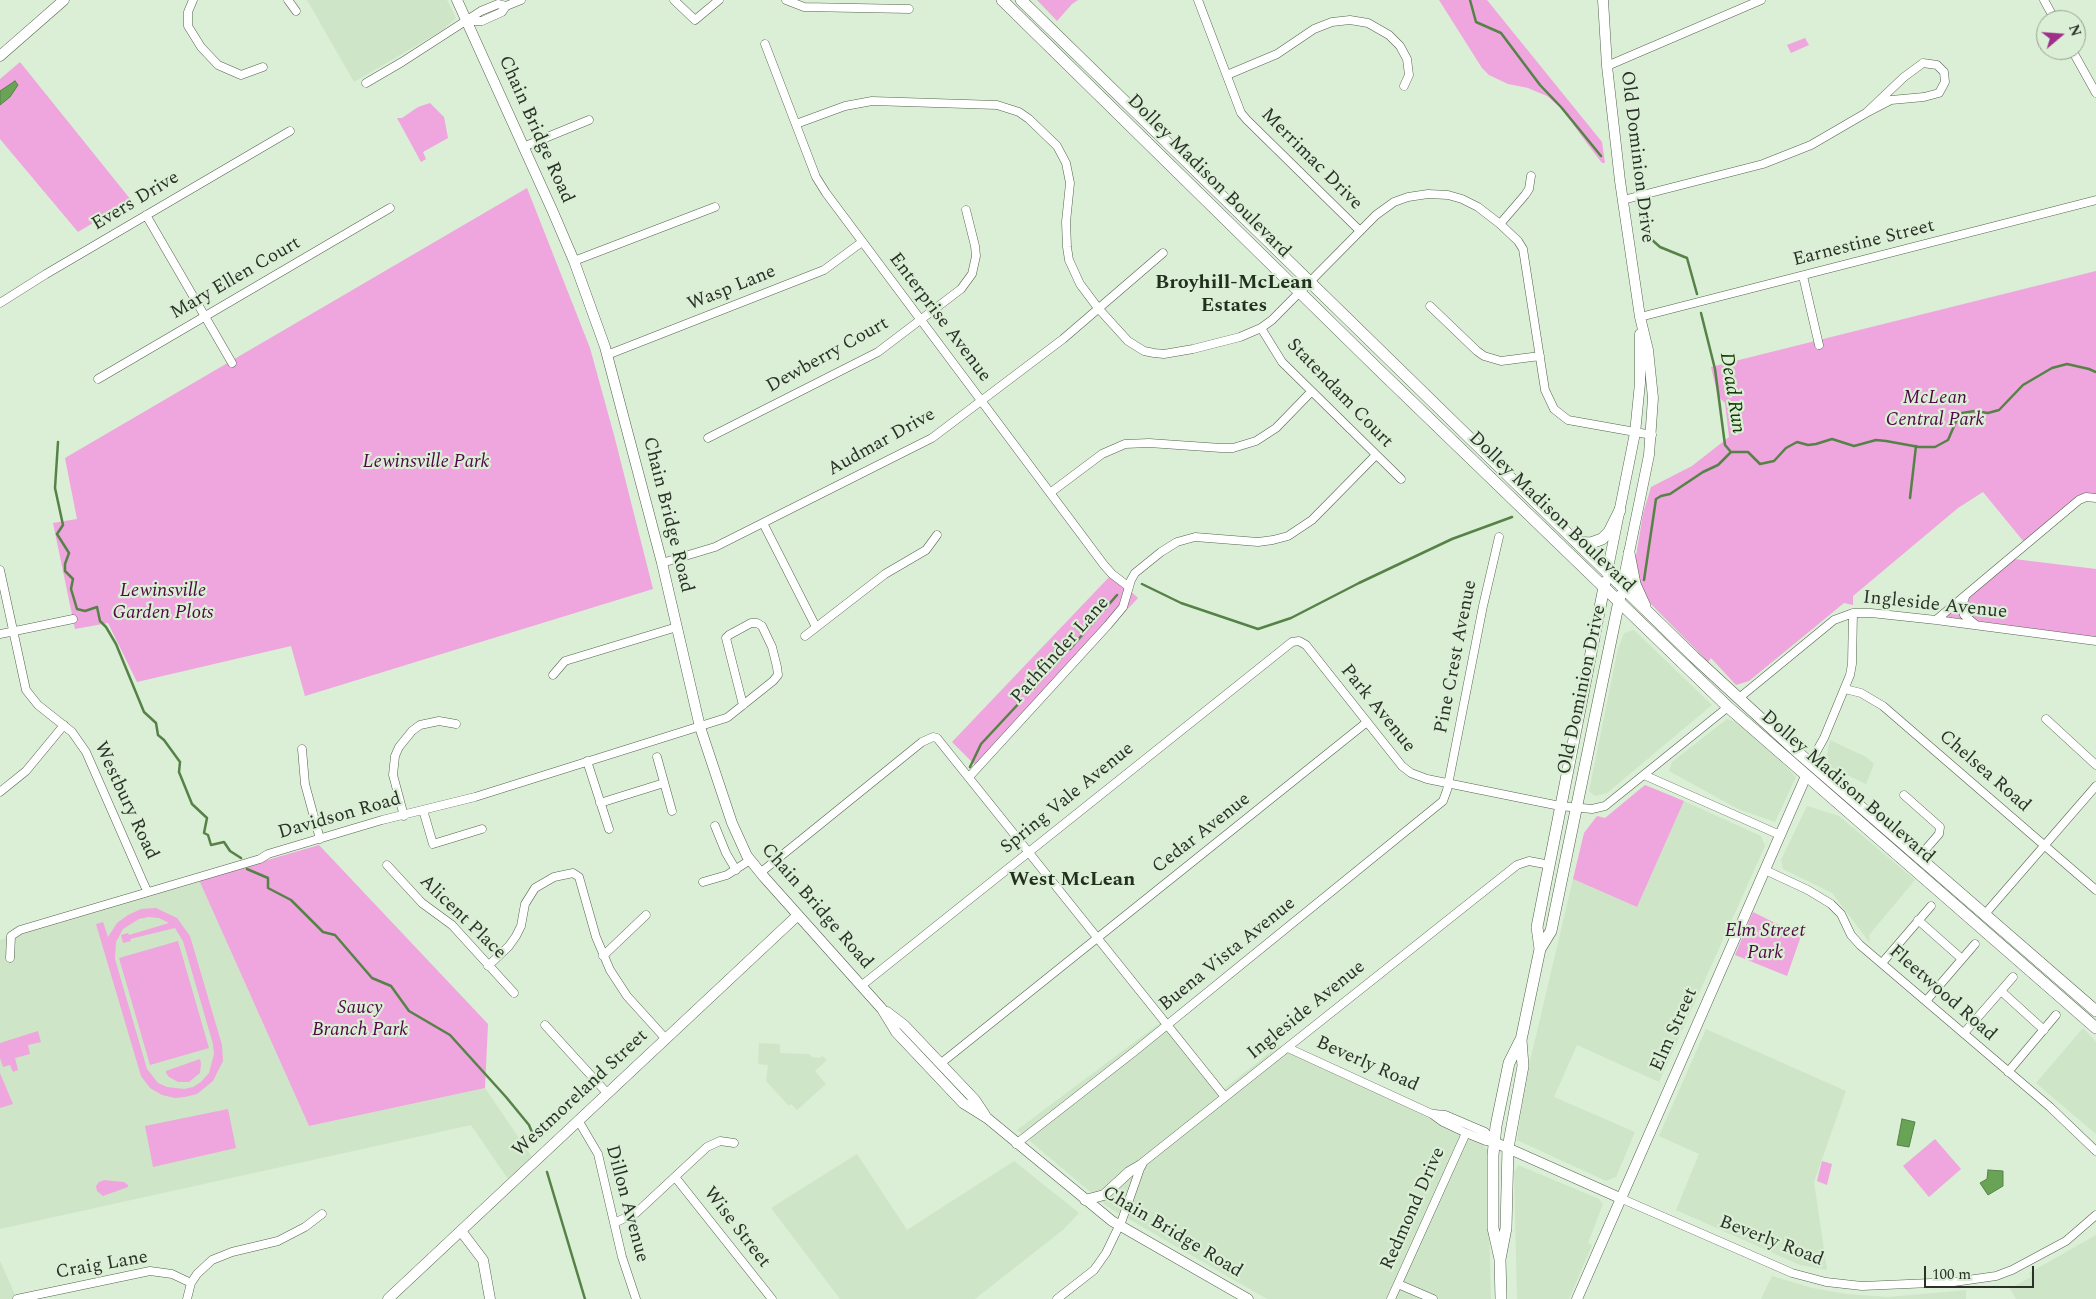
<!DOCTYPE html>
<html>
<head>
<meta charset="utf-8">
<style>
  body { margin:0 }
  #map { position:relative; width:2096px; height:1299px; overflow:hidden; background:#dbeed6; font-family:Spectral,serif }
  canvas { display:block }
  .north { position:absolute; left:2036px; top:10px; width:50px; height:50px; box-sizing:border-box; background:#dbeed6; border:1px solid #94a390; border-radius:50%; rotate:72deg; font-size:14px; font-weight:700; line-height:20px; text-align:center; color:#2a3228 }
  .north::after { content:''; display:block; margin:auto; width:18px; height:22px; background:#a02f8c; clip-path:polygon(50% 0,100% 100%,50% 72%,0 100%) }
  .scale { position:absolute; left:1924px; top:1266px; width:110px; height:22px; box-sizing:border-box; border:2px solid #2a3228; border-top:0; padding-left:6px; font-size:15px; line-height:18px; white-space:nowrap; color:#2a3228; -webkit-text-stroke:4px #dbeed6; paint-order:stroke }
</style>
</head>
<body>
<div id="map">
<canvas width="2096" height="1299"></canvas>
<div class="north">N</div>
<div class="scale">100 m</div>
</div>
<script>
const context = document.querySelector('canvas').getContext('2d');
context.lineJoin = 'round';
function fillPath(path, color) {
  context.fillStyle = color;
  context.fill(path, 'evenodd');
}
function toPath(rows) {
  const path = new Path2D();
  for (const r of rows) {
    path.moveTo(r[0], r[1]);
    for (let i = 2; i < r.length; i += 2) path.lineTo(r[i], r[i + 1]);
  }
  return path;
}
function strokePath(path, color, width, dash) {
  context.strokeStyle = color;
  context.lineWidth = width;
  context.lineCap = dash ? 'butt' : 'round';
  context.setLineDash(dash || []);
  context.stroke(path);
}
function label(font, color, halo, rows, align = 'center') {
  context.font = font + ' Spectral,serif';
  context.lineWidth = 4.5;
  context.setLineDash([]);
  context.textBaseline = 'middle';
  context.strokeStyle = halo;
  context.fillStyle = color;
  for (const [text, x, y, turn = 0] of rows) {
    context.save();
    context.translate(x, y);
    context.rotate((+turn || 0) * Math.PI / 180);
    context.textAlign = isNaN(turn) ? turn : align;
    if (halo) context.strokeText(text, 0, 0);
    context.fillText(text, 0, 0);
    context.restore();
  }
}
fillPath(toPath([
  [307,0,447,0,456,18,441,31,354,82],
  [1634,630,1712,705,1607,793,1595,796,1589,791,1618,649,1624,633],
  [1727,719,1737,722,1759,739,1796,777,1775,822,1738,809,1669,771,1672,762],
  [1830,740,1866,757,1874,764,1866,784,1825,764],
  [1684,801,1761,836,1765,846,1659,1082,1577,1045,1554,1097,1635,1132,1616,1177,1606,1181,1517,1140,1526,1078,1573,879,1637,907],
  [1807,806,1839,816,1915,880,1869,935,1870,943,1832,893,1783,869,1781,860],
  [199,880,309,1126,485,1088,534,1160,510,1182,471,1125,0,1229,0,940],
  [1168,1017,1223,1090,1279,1045,1482,1144,1487,1150,1491,1299,1267,1299,1108,1207,1017,1130],
  [2083,1028,2096,1042,2096,1134,2036,1083],
  [1706,1029,1846,1091,1814,1182,1827,1270,1800,1265,1676,1210,1699,1154,1659,1136],
  [759,1043,780,1044,780,1053,809,1054,812,1057,820,1058,822,1056,827,1060,815,1071,826,1084,797,1110,791,1104,789,1106,766,1081,768,1065,758,1064],
  [857,1154,907,1230,1014,1161,1079,1213,1064,1229,975,1299,840,1299,771,1208],
  [1518,1165,1599,1199,1603,1204,1588,1243,1592,1245,1569,1299,1517,1299,1514,1172],
  [2096,1235,2096,1299,2016,1299,2008,1285,2013,1287,2031,1277,2029,1273],
  [0,1261,17,1299,0,1299],
  [1772,1276,1812,1288,1847,1294,1888,1297,1966,1290,1966,1299,1761,1299]
]), '#cee6c7');
fillPath(toPath([
  [1037,0,1078,0,1072,4,1057,21],
  [1439,0,1487,0,1602,142,1605,163,1602,163,1586,142,1562,109,1547,96,1528,88,1508,84,1489,75,1482,68],
  [1805,38,1809,45,1791,53,1787,45],
  [20,62,131,200,78,232,0,139,0,79],
  [430,103,444,117,448,138,423,152,426,159,421,162,397,118,402,118,418,107],
  [527,188,590,348,614,435,653,589,305,696,291,646,137,682,108,623,75,629,53,523,77,519,65,458],
  [2096,271,2096,495,2086,494,2024,542,1983,492,1958,508,1853,596,1853,605,1844,603,1749,681,1736,685,1711,658,1708,662,1651,604,1633,574,1643,514,1651,487,1692,466,1729,437,1725,403,1718,396,1711,367],
  [2014,559,2096,569,2096,637,1940,616],
  [1112,574,1138,598,978,768,952,742],
  [1645,785,1684,801,1637,907,1573,879,1584,833,1597,816,1605,818],
  [319,845,488,1024,485,1088,309,1126,199,880],
  [156,908,177,918,190,936,222,1045,223,1061,213,1081,197,1094,185,1097,175,1098,162,1095,150,1088,141,1076,96,924,103,922,108,937,117,923,128,915,141,909],
  [148,917,159,918,169,923,129,935,128,933,121,935,123,943,131,941,130,939,175,928,183,941,213,1044,214,1054,209,1073,201,1082,193,1087,184,1089,167,1087,158,1083,147,1069,115,959,116,942,123,929,139,919],
  [1753,912,1801,936,1787,976,1735,955],
  [178,941,209,1048,150,1065,119,958],
  [38,1031,41,1042,28,1045,30,1054,15,1058,18,1070,13,1072,10,1065,3,1067,0,1058,0,1043],
  [200,1059,201,1064,200,1073,189,1082,178,1082,169,1077,166,1073,166,1071],
  [0,1073,13,1104,0,1108],
  [228,1109,236,1148,153,1167,145,1126],
  [1935,1139,1961,1169,1929,1197,1903,1166],
  [1822,1161,1832,1164,1827,1185,1817,1181],
  [104,1180,124,1182,128,1185,128,1187,103,1196,97,1191,96,1186,99,1182]
]), '#efa5dd');
const water = toPath([
  [15,81,18,85,10,97,0,105,0,91,15,81],
  [1902,1119,1915,1122,1909,1147,1897,1145,1902,1119],
  [1988,1170,2003,1171,2003,1186,1988,1195,1980,1183,1987,1179,1988,1170]
]);
fillPath(water, '#69a456');
strokePath(water, '#568248', 1);
strokePath(toPath([
  [1470,0,1476,22,1501,33,1540,85,1561,107,1601,156],
  [1637,204,1644,217,1651,239,1660,247,1687,258,1697,294],
  [1701,313,1715,369,1725,445,1731,452,1748,452,1760,464,1774,461,1786,448,1797,442,1808,445,1816,444,1832,439,1854,446,1876,440,1886,441,1919,447,1935,447,1948,440,1958,417,1962,413,1975,411,1988,413,1999,410,2023,385,2052,368,2067,364,2089,369,2096,372],
  [58,442,55,488,63,525,57,534,69,553,65,564,65,571,73,579,71,589,77,609,85,611,97,607,100,621,106,627,116,644,144,712,156,723,158,735,164,740,180,762,179,772,192,804,207,818,204,833,208,835,211,845,224,842,230,851,241,858],
  [1910,498,1916,446],
  [1644,580,1656,499,1661,496,1670,494,1703,472,1718,465,1731,452],
  [1142,584,1181,603,1258,629,1291,618,1359,583,1452,539,1512,517],
  [1070,649,1117,595],
  [1030,692,1061,658],
  [970,767,981,744,1022,700],
  [247,869,268,878,268,888,291,900,323,932,335,935,372,978,391,986,409,1011,450,1035,506,1097,529,1125,534,1137],
  [547,1172,585,1299]
]), '#568248', 2.5);
const street = toPath([
  [193,0,188,12,188,26,201,47,218,65,241,75,263,67],
  [288,0,296,11],
  [674,0,695,20,719,0],
  [786,0,804,7,909,9],
  [1198,0,1241,113,1247,120,1359,230],
  [2044,0,2055,20],
  [467,21,482,21,502,12,506,6,521,0],
  [765,44,816,177,826,193,1104,565,1112,574,1129,587],
  [2072,50,2096,93],
  [1923,63,1937,65,1944,72,1945,82,1939,93,1924,97,1891,100,1866,113,1904,77,1923,63],
  [1607,66,1761,0],
  [1227,75,1277,54,1314,29,1332,22,1350,20,1368,23,1389,35,1400,46,1407,59,1409,75,1404,86],
  [366,83,402,62,481,11,498,4,506,6],
  [796,124,845,106,872,101,997,105,1019,112,1029,119,1057,146,1066,163,1070,183,1066,222,1067,247,1069,260,1080,284,1098,308,1128,341,1144,351,1154,353,1164,354,1193,349,1240,337,1261,328,1272,320,1376,215,1394,202,1408,197,1428,194,1448,195,1462,199,1478,207,1500,224,1518,241,1523,249,1545,390,1554,409,1568,420,1652,435],
  [523,147,589,120],
  [1623,200,1763,164,1811,145,1866,113],
  [146,215,232,363],
  [1500,224,1525,195,1529,189,1531,176],
  [574,261,715,207],
  [1803,276,1819,345],
  [0,303,46,274,290,131],
  [1430,306,1477,351,1484,356,1501,361,1540,356],
  [1640,317,2096,200],
  [1261,328,1282,362,1401,479],
  [607,355,824,270,862,242],
  [98,379,390,208],
  [708,438,878,352,961,289,972,274,976,256,975,246,966,210],
  [1050,493,1102,454,1125,444,1149,443,1221,448,1233,448,1256,441,1276,428,1311,392],
  [763,523,816,627],
  [662,563,715,547,932,438,1063,339,1163,253],
  [0,570,26,690,38,705,72,732,86,752,147,891],
  [1965,597,1962,606,1964,615,1975,624],
  [1936,620,2079,500,2086,497,2096,498],
  [0,634,73,619],
  [805,636,885,574,926,550,937,535],
  [553,675,565,661,677,627],
  [1845,689,1861,693,1883,706,2096,890],
  [1739,698,1834,620,1853,613,1871,613,1936,620,2096,641],
  [2046,719,2096,765],
  [302,749,305,784,320,839],
  [657,757,672,811],
  [587,761,609,829],
  [1810,763,1824,738,1850,675,1852,664,1853,613],
  [1644,775,1780,835],
  [969,777,1108,625,1123,607,1131,580,1135,573,1161,552,1177,542,1195,537,1258,542,1273,540,1288,536,1312,520,1376,455],
  [0,792,26,771,64,725],
  [1904,795,1940,827,1939,834,1919,857],
  [600,803,664,783],
  [423,810,433,844,482,829],
  [404,816,393,775,395,756,399,747,412,731,420,725,439,721,456,724],
  [715,826,726,853,736,870],
  [387,865,422,903,452,925,514,993],
  [1765,870,1808,890,1831,904,1841,914,1851,935,1860,945,2050,1107,2096,1151],
  [760,873,922,742,933,737,937,738,1225,1097],
  [703,882,727,875,750,860],
  [1985,914,2096,786],
  [1918,920,1962,959],
  [603,956,646,915],
  [10,958,11,936,20,930,260,859,268,854,382,820,475,797,726,718,728,717,773,681,778,675,777,667,772,647,762,626,757,623,751,623,729,635,726,638,743,705],
  [1882,963,1931,906],
  [488,966,509,946,516,936,521,926,525,904,535,888,554,877,573,873,579,877,596,937,610,970,627,996,665,1038],
  [861,986,1292,642,1299,641,1306,645,1402,766,1411,773,1427,779,1560,806,1592,809,1605,806,1728,707],
  [2001,991,2044,1030],
  [1926,1001,1975,944],
  [545,1025,607,1093],
  [1964,1033,2013,977],
  [1288,1048,1432,1114,1443,1122,1466,1133,1486,1141,1494,1142],
  [940,1064,1367,722],
  [2008,1072,2056,1015],
  [1434,1114,1445,1115,1485,1132,1494,1142],
  [578,1120,598,1154,622,1257,636,1299],
  [1016,1144,1135,1051,1443,801,1447,790,1483,606,1499,537],
  [675,1177,772,1299],
  [1620,1198,1792,1273,1826,1282,1862,1286,1954,1282,1996,1276,2012,1270,2066,1241,2096,1215],
  [614,1223,636,1213,707,1147,720,1141,734,1143],
  [1398,1284,1433,1299],
  [17,1299,150,1271,172,1274,191,1283],
  [187,1299,191,1283,197,1274,212,1260,232,1252,278,1241,305,1227,322,1214],
  [1057,1299,1094,1270,1106,1253,1122,1220,1142,1163,1517,865,1529,861,1550,865],
  [1391,1299,1466,1133]
]);
const secondary = toPath([
  [457,0,553,212,574,261,605,347,662,563,700,727,732,823,747,856,764,877,882,1009,896,1032,963,1103,987,1118,1112,1221,1248,1299],
  [1603,0,1607,66,1620,181,1640,317,1648,350,1653,398,1649,455,1622,587],
  [0,56,64,0],
  [1607,573,1635,433,1640,383,1640,334],
  [887,1012,904,1025,975,1100,985,1115],
  [1494,1142,1620,1198],
  [1085,1200,1104,1195,1129,1172,1141,1165],
  [461,1231,483,1260,490,1299],
  [388,1299,798,915],
  [1577,1299,1806,776]
]);
const primary = toPath([
  [1002,0,1377,368,1728,707,2096,1028],
  [1021,0,1694,657,1794,749,2096,1011],
  [1576,542,1591,543,1602,539,1609,532,1620,510],
  [1629,553,1635,584,1645,606],
  [1540,949,1551,931,1620,596],
  [1500,1259,1506,1228,1508,1148,1523,1066,1521,1040,1540,949,1537,927,1605,582],
  [1501,1299,1500,1259,1493,1228,1493,1155,1496,1126,1509,1063,1520,1041]
]);
strokePath(street, '#54644f', 9);
strokePath(secondary, '#54644f', 11);
strokePath(primary, '#54644f', 12);
strokePath(street, '#fff', 8);
strokePath(secondary, '#fff', 10);
strokePath(primary, '#fff', 11);
label('19px', '#2a3228', '#dbeed6', [
  ["Chain Bridge Road",535,130,66],
  ["Old Dominion Drive",1636,157,83],
  ["Merrimac Drive",1311,160,45],
  ["Dolley Madison Boulevard",1208,177,45],
  ["Evers Drive",136,202,-31],
  ["Earnestine Street",1864,244,-14],
  ["Mary Ellen Court",236,279,-30],
  ["Wasp Lane",732,289,-22],
  ["Enterprise Avenue",939,318,53],
  ["Dewberry Court",828,356,-29],
  ["Statendam Court",1339,394,46],
  ["Audmar Drive",882,443,-29],
  ["Dolley Madison Boulevard",1551,513,44],
  ["Chain Bridge Road",667,515,76],
  ["Ingleside Avenue",1935,606,6],
  ["Pathfinder Lane",1061,651,-48],
  ["Pine Crest Avenue",1457,657,-79],
  ["Old Dominion Drive",1583,690,-78],
  ["Park Avenue",1377,709,51],
  ["Chelsea Road",1984,772,41],
  ["Dolley Madison Boulevard",1847,788,41],
  ["Spring Vale Avenue",1068,799,-39],
  ["Westbury Road",125,801,65],
  ["Davidson Road",340,817,-16],
  ["Cedar Avenue",1202,834,-38],
  ["Chain Bridge Road",816,907,49],
  ["Alicent Place",462,918,44],
  ["Buena Vista Avenue",1228,955,-39],
  ["Fleetwood Road",1942,994,41],
  ["Ingleside Avenue",1307,1011,-39],
  ["Elm Street",1675,1030,-66],
  ["Beverly Road",1367,1065,24],
  ["Westmoreland Street",581,1094,-43],
  ["Dillon Avenue",626,1204,75],
  ["Redmond Drive",1414,1209,-66],
  ["Wise Street",736,1228,52],
  ["Chain Bridge Road",1172,1233,31],
  ["Beverly Road",1771,1242,21],
  ["Craig Lane",102,1266,-10]
]);
label('italic 19px', '#520746', '#dbeed6', [
  ["McLean",1935,399],
  ["Central Park",1935,421],
  ["Lewinsville Park",426,463],
  ["Lewinsville",163,592],
  ["Garden Plots",163,614],
  ["Elm Street",1765,932],
  ["Park",1765,954],
  ["Saucy",360,1009],
  ["Branch Park",360,1031]
]);
label('bold 20px', '#22301e', '#dbeed6', [
  ["Broyhill-McLean",1234,284],
  ["Estates",1234,307],
  ["West McLean",1072,881]
]);
label('italic 20px', '#0f3700', '#dbeed6', [
  ["Dead Run",1731,393,81]
]);
</script>
</body>
</html>
